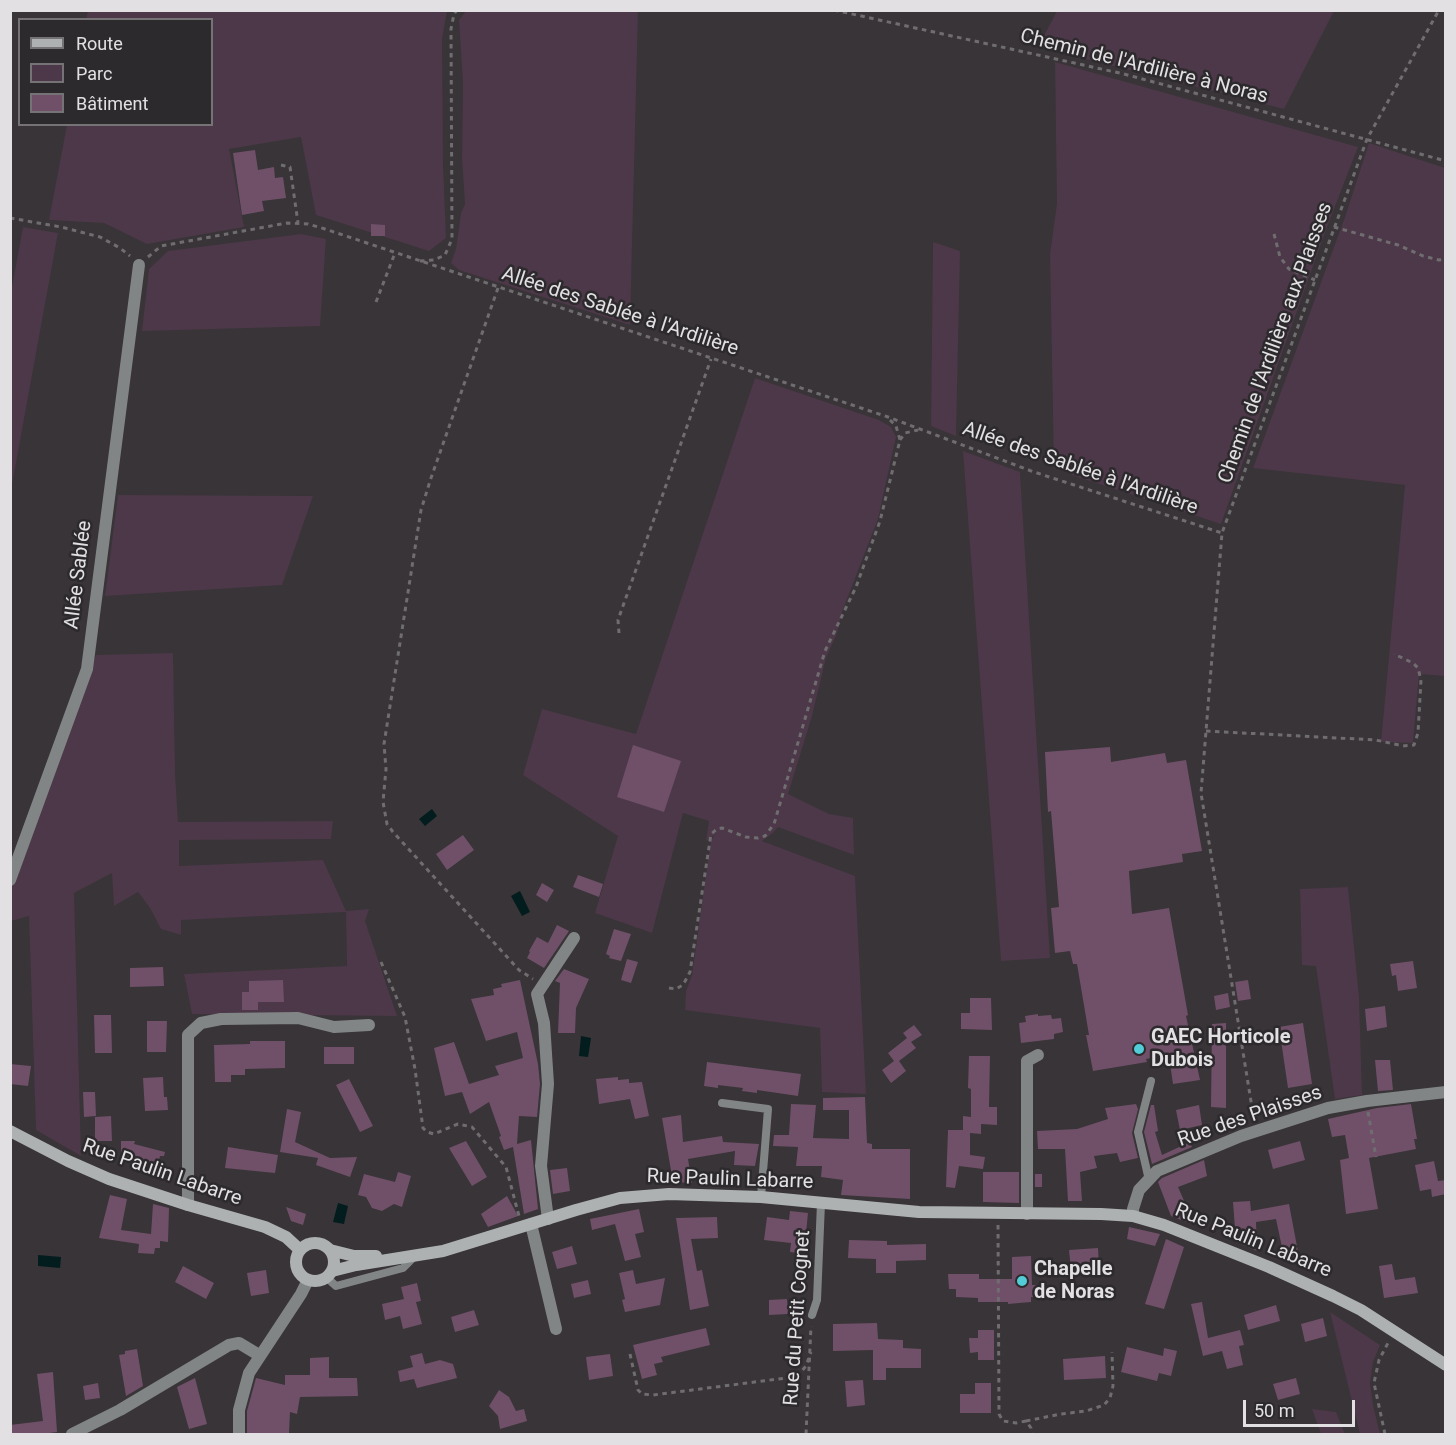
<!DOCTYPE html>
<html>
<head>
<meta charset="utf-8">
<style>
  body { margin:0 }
  #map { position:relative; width:1456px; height:1445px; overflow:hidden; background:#383437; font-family:Roboto,sans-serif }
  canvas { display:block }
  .frame { position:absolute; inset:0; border:12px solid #e2e0e2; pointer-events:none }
  .legend { position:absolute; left:18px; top:18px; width:195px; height:108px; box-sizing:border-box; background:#2d2a2d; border:2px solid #757375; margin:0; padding:8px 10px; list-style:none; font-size:18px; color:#e2e0e2 }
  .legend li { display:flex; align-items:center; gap:12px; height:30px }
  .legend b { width:30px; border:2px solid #757375 }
  .scale { position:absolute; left:1243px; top:1400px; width:112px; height:27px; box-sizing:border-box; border:3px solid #e2e0e2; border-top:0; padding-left:8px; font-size:18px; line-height:21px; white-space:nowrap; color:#e2e0e2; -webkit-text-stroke:4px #2d2a2d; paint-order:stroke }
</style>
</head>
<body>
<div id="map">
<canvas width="1456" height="1445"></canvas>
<div class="frame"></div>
<ul class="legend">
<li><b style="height:8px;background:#adb1b2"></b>Route</li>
<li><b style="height:16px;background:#4c3848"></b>Parc</li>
<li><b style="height:16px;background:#6f5068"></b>Bâtiment</li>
</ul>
<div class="scale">50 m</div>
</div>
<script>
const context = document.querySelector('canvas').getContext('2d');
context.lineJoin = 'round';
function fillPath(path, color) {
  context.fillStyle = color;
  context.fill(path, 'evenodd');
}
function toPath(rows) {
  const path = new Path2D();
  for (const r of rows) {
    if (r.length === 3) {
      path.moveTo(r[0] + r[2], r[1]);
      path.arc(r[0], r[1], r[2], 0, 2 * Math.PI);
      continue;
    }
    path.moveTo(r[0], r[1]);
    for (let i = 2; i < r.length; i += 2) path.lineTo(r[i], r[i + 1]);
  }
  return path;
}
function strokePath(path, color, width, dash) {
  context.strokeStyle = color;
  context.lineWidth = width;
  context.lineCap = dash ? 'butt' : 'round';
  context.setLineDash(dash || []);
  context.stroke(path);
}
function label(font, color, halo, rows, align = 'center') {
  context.font = font + ' Roboto,sans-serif';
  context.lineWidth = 5;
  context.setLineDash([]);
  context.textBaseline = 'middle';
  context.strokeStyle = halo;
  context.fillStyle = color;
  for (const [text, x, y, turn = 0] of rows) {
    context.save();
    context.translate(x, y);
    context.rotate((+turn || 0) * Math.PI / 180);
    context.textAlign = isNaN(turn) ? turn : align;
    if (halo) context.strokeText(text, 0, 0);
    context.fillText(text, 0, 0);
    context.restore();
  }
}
fillPath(toPath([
  [88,11,447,11,442,39,443,163,446,238,429,251,316,215,301,137,229,149,244,227,147,244,104,223,49,220,67,125,212,124,212,20,86,19],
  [466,11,638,11,630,325,459,270,451,263,456,249,461,213,465,204,462,159,463,83,459,20],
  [1057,11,1057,10,1334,11,1284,109,1038,47],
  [1055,62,1358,147,1327,227,1221,524,1078,477,1054,468,1050,254,1057,203],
  [1369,143,1445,168,1445,676,1419,674,1413,743,1381,742,1405,485,1253,468,1345,217],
  [23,227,58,233,11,490,11,292],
  [301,234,326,239,320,326,142,331,149,269,168,251],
  [933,242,960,251,956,436,931,426],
  [755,378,879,420,891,427,896,437,878,519,842,612,837,633,826,658,812,716,788,794,829,814,853,818,854,855,778,827,773,833,762,841,855,876,866,1094,822,1092,820,1028,685,1010,686,991,692,975,711,840,715,835,706,841,709,821,683,813,652,933,595,913,618,836,523,775,542,709,636,734],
  [963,451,1020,472,1050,958,1001,961],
  [118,495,313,496,282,585,105,596],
  [173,653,175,773,178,822,333,821,331,839,179,840,179,866,323,860,346,911,369,909,365,921,397,1016,192,1014,184,974,347,966,346,912,181,920,181,935,161,929,150,908,138,892,114,906,112,873,74,893,81,1156,36,1130,29,916,11,921,11,884,20,853,96,655],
  [1348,887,1359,997,1362,1095,1335,1099,1316,966,1302,965,1300,889],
  [1330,1312,1380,1345,1373,1362,1370,1383,1373,1405,1380,1434,1360,1434],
  [1312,1409,1336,1412,1345,1434,1321,1434]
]), '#4c3848');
fillPath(toPath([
  [432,809,437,816,425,826,419,819],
  [520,891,530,912,522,916,511,896],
  [581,1036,591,1038,588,1057,579,1056],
  [338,1203,348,1206,344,1224,333,1222],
  [38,1255,61,1257,60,1268,38,1266]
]), '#031d1f');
fillPath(toPath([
  [255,150,258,170,274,167,275,178,283,177,286,198,262,201,264,211,242,215,233,153],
  [371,224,385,225,385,236,371,236],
  [633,745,681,761,664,812,617,797],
  [1110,747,1111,762,1165,753,1167,763,1186,760,1202,851,1182,854,1183,862,1129,871,1132,914,1169,908,1188,1015,1186,1016,1200,1080,1173,1084,1169,1057,1164,1058,1163,1056,1146,1059,1147,1062,1093,1071,1086,1035,1089,1035,1077,964,1073,964,1070,951,1055,953,1051,908,1059,907,1051,811,1048,812,1045,752],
  [463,835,474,850,447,870,436,854],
  [578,875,603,884,599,897,573,887],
  [542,883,554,890,547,902,536,895],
  [557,925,569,931,544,968,527,958,530,952,529,951,537,937,548,943],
  [614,929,631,934,621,961,609,958,610,956,606,954],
  [627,959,638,962,631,983,621,980],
  [1413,961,1417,988,1398,991,1396,975,1392,976,1390,964],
  [163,967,164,986,130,987,130,968],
  [564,969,589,979,576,1008,575,1033,558,1033,560,983,555,981],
  [283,980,284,1002,258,1002,258,1010,242,1010,242,992,249,992,249,981],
  [520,980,538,1064,540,1084,537,1117,519,1116,517,1144,531,1140,538,1209,524,1214,513,1147,504,1150,499,1137,501,1136,489,1102,470,1114,462,1092,445,1096,434,1048,454,1042,469,1084,499,1075,495,1066,523,1058,517,1032,486,1041,471,999,494,995,493,989,502,987,501,984],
  [1248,980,1251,999,1238,1001,1235,982],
  [1228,993,1230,1007,1216,1010,1214,996],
  [970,998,991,998,992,1030,961,1029,961,1013,970,1013],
  [1385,1006,1387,1027,1367,1031,1365,1009],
  [1038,1014,1038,1016,1051,1015,1052,1019,1061,1018,1063,1032,1054,1034,1054,1039,1021,1043,1019,1023,1026,1022,1025,1016],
  [94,1015,111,1015,112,1053,95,1053],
  [147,1021,167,1021,166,1052,147,1052],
  [1226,1023,1226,1108,1211,1107,1212,1024],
  [1303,1023,1312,1084,1288,1088,1279,1027],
  [914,1025,922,1035,911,1042,916,1048,899,1061,906,1071,891,1083,882,1070,894,1061,888,1053,907,1038,903,1033],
  [250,1041,285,1041,285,1068,245,1069,245,1075,231,1075,231,1082,215,1082,214,1045,250,1044],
  [324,1047,354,1047,354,1064,324,1064],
  [969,1056,990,1056,989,1107,997,1107,997,1125,981,1124,981,1134,970,1133,970,1155,985,1157,983,1169,959,1166,955,1188,946,1187,948,1130,963,1130,963,1116,971,1117,971,1089,968,1088],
  [1375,1060,1390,1060,1393,1090,1378,1091],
  [707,1062,801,1074,798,1096,757,1090,757,1093,742,1091,743,1088,718,1085,718,1088,704,1086],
  [10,1064,31,1066,28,1086,10,1084],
  [163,1077,164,1097,167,1097,168,1110,145,1111,143,1078],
  [618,1077,618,1080,629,1079,629,1083,642,1082,649,1116,635,1119,630,1099,599,1104,596,1079],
  [349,1079,373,1126,360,1132,336,1085],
  [83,1092,95,1092,96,1116,84,1117],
  [865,1097,867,1143,872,1144,872,1149,910,1149,910,1199,841,1195,843,1180,821,1177,822,1166,796,1166,798,1147,773,1146,774,1135,789,1135,791,1104,816,1105,813,1138,849,1139,849,1110,823,1110,823,1098],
  [1136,1104,1138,1109,1132,1133,1138,1158,1120,1162,1117,1153,1094,1156,1097,1168,1080,1172,1082,1201,1068,1201,1065,1149,1038,1149,1037,1131,1077,1129,1108,1119,1105,1108],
  [1411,1104,1417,1139,1414,1139,1416,1149,1369,1158,1378,1209,1346,1214,1340,1160,1349,1158,1345,1135,1332,1137,1328,1119,1377,1108],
  [1151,1105,1154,1105,1158,1131,1155,1132,1162,1155,1190,1142,1192,1147,1152,1164,1144,1132],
  [1199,1105,1202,1125,1180,1130,1176,1110],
  [287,1109,301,1112,295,1142,330,1158,357,1157,350,1177,316,1165,318,1158,280,1152],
  [681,1115,683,1142,722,1136,723,1142,759,1144,755,1166,734,1165,735,1151,688,1159,692,1183,673,1182,662,1118],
  [111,1116,112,1141,95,1141,95,1117],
  [121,1141,135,1141,134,1144,165,1152,164,1156,160,1156,157,1169,129,1162,131,1157,121,1157],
  [466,1141,487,1177,472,1186,449,1148],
  [1300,1141,1305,1160,1273,1169,1268,1150],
  [228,1147,278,1155,275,1173,225,1168],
  [1204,1160,1207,1176,1178,1187,1189,1212,1191,1224,1171,1216,1158,1182,1162,1178],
  [1434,1161,1438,1181,1446,1180,1446,1194,1432,1197,1431,1189,1420,1191,1415,1165],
  [567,1168,570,1191,553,1194,550,1170],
  [398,1172,411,1176,402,1207,394,1204,382,1211,372,1208,366,1197,358,1195,364,1174,395,1182],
  [983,1172,1019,1172,1019,1203,983,1202],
  [1035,1174,1042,1174,1042,1187,1035,1187],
  [110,1195,127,1199,121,1230,151,1234,153,1204,169,1208,168,1242,160,1241,160,1248,155,1248,154,1254,138,1253,139,1244,99,1238],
  [507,1196,518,1216,488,1227,481,1214],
  [1250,1201,1251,1211,1289,1204,1299,1257,1284,1257,1276,1219,1256,1222,1257,1251,1236,1242,1233,1202],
  [286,1207,306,1214,303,1225,291,1221],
  [639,1209,644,1232,635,1234,641,1257,625,1261,615,1224,592,1230,590,1219],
  [790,1211,808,1213,804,1254,790,1252,791,1243,764,1240,767,1217,789,1220],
  [717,1217,718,1238,691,1239,697,1271,702,1270,709,1306,690,1310,676,1218],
  [1129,1227,1160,1234,1155,1246,1127,1239],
  [1166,1239,1184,1247,1164,1309,1145,1304],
  [849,1240,887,1241,887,1245,926,1244,926,1260,896,1261,896,1273,876,1273,876,1259,848,1258],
  [572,1246,577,1264,557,1269,552,1252],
  [1098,1248,1099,1267,1071,1270,1069,1250],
  [1031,1256,1032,1285,1038,1285,1038,1297,1031,1297,1031,1302,1008,1304,1008,1302,978,1302,978,1298,956,1297,956,1289,949,1289,948,1274,979,1274,979,1279,1012,1279,1012,1257],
  [1392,1264,1395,1280,1415,1277,1418,1293,1384,1298,1379,1266],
  [183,1266,214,1283,206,1299,175,1282],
  [266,1270,269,1293,251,1296,247,1273],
  [633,1270,636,1284,665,1278,660,1305,625,1312,622,1300,625,1299,619,1273],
  [588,1280,591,1294,574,1298,571,1284],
  [417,1283,421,1301,416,1302,422,1324,403,1329,400,1316,385,1320,382,1304,404,1299,401,1287],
  [787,1299,788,1314,769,1315,769,1300],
  [1202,1302,1208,1338,1240,1330,1244,1345,1239,1346,1243,1365,1227,1369,1222,1351,1203,1356,1191,1304],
  [1276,1305,1280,1321,1248,1330,1244,1315],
  [474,1310,479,1325,455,1332,451,1317],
  [1323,1318,1327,1336,1305,1342,1301,1324],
  [877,1323,878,1339,903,1340,903,1348,921,1349,921,1368,886,1368,886,1380,873,1380,873,1350,833,1351,833,1324],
  [706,1328,710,1345,661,1357,663,1362,654,1364,657,1375,642,1379,633,1345],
  [978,1330,994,1330,994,1360,978,1360,978,1352,970,1353,969,1338,978,1338],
  [1127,1347,1163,1356,1164,1348,1177,1351,1171,1376,1159,1373,1157,1381,1121,1372],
  [137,1349,143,1386,126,1396,119,1355,125,1354,125,1351],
  [422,1353,425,1364,440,1360,453,1364,457,1378,417,1388,414,1379,400,1382,398,1371,413,1367,410,1356],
  [610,1354,613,1376,589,1380,586,1357],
  [1105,1356,1106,1378,1064,1380,1063,1359],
  [329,1357,329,1378,357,1378,358,1396,300,1397,297,1414,290,1412,289,1433,247,1434,247,1411,256,1378,285,1385,285,1375,310,1375,310,1358],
  [53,1372,57,1432,42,1434,10,1434,10,1425,43,1421,37,1374],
  [195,1378,207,1424,189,1429,177,1387],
  [1296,1378,1300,1394,1278,1400,1273,1384],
  [863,1380,865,1405,847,1407,845,1381],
  [98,1383,100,1398,85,1400,83,1386],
  [975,1383,991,1383,991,1413,960,1413,960,1394,975,1394],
  [499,1390,509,1397,516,1411,524,1409,527,1421,500,1429,498,1416,489,1406]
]), '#6f5068');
strokePath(toPath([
  [834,10,1124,74,1446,161],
  [281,165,290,167,298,223],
  [10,218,61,227,100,237,120,248,130,256],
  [1334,227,1398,245,1423,256,1439,260,1446,259],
  [1274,234,1280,257,1289,269,1315,280],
  [148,257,161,246,287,223,308,224,325,229,888,417,1034,472,1222,533],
  [420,261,434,260,445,255,452,239,451,29,454,14,457,10],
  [498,288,431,478,421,510,384,744,386,769,383,802,387,824,393,832,519,970,533,979],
  [376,302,395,253],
  [900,440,905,433,918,430],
  [619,633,618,620,711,359],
  [1206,731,1376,740,1403,746,1414,745,1418,733,1421,680,1418,668,1413,663,1394,654],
  [381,962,405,1017,415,1069,423,1128,427,1132,434,1134,458,1124,472,1127,506,1167,519,1216],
  [669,988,676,989,683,985,690,972,711,834,717,829,722,828,746,837,758,838,765,836,774,824,825,651,856,587,880,521,900,440,896,426,889,419],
  [1368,1112,1376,1157],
  [1254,1120,1201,793,1222,533,1367,139,1439,10],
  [998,1225,999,1414,1003,1421,1016,1423,1026,1421,1031,1428,1032,1434],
  [630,1354,638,1390,642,1394,653,1395,794,1377,800,1373,806,1366,811,1352],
  [1026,1421,1061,1414,1086,1411,1104,1405,1110,1398,1113,1386,1112,1352],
  [806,1434,811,1326],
  [1385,1434,1374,1383,1379,1360,1388,1343]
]), '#706d70', 3, [4.5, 4.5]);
strokePath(toPath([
  [722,1103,768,1109,761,1197],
  [1149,1180,1138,1132,1151,1081],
  [326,1277,336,1286,403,1268,414,1257],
  [812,1315,817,1300,821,1203]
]), '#828585', 8);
strokePath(toPath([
  [10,880,87,669,139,265],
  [188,1205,188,1035,201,1023,221,1019,298,1018,334,1027,369,1025],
  [1027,1214,1027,1061,1038,1055],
  [1133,1216,1133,1209,1139,1190,1157,1171,1241,1136,1328,1108,1367,1101,1446,1092],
  [548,1219,541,1166,548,1084,544,1023,537,994,574,938],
  [531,1224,556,1329],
  [72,1434,120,1410,229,1345,239,1343,259,1355],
  [239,1434,239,1410,249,1373,301,1294,308,1280]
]), '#828585', 12);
strokePath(toPath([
  [10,1131,68,1161,109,1179,188,1205,265,1227,286,1237,300,1250],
  [315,1262,19],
  [330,1250,354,1256,376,1256],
  [332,1271,356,1265,443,1251,576,1210,620,1198,669,1194,761,1197,919,1212,1101,1214,1133,1216,1164,1225,1269,1267,1333,1296,1361,1310,1446,1365]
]), '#adb1b2', 12);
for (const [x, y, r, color] of [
  [1139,1049,6,"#52ccd6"],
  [1022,1281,6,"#52ccd6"]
]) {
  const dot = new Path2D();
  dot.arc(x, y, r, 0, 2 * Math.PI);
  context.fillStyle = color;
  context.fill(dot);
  strokePath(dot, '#2d2a2d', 2);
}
label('20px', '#e2e0e2', '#2d2a2d', [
  ["Chemin de l'Ardilière à Noras",1144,67,14],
  ["Allée des Sablée à l'Ardilière",620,312,18],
  ["Chemin de l'Ardilière aux Plaisses",1276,343,-70],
  ["Allée des Sablée à l'Ardilière",1080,469,19],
  ["Allée Sablée",79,575,-83],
  ["Rue des Plaisses",1250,1117,-19],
  ["Rue Paulin Labarre",162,1173,19],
  ["Rue Paulin Labarre",730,1180,2],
  ["Rue Paulin Labarre",1253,1241,22],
  ["Rue du Petit Cognet",798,1318,-86]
]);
label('bold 20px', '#e2e0e2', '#2d2a2d', [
  ["GAEC Horticole",1151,1038],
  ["Dubois",1151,1061],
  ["Chapelle",1034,1270],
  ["de Noras",1034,1293]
], 'left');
</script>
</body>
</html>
